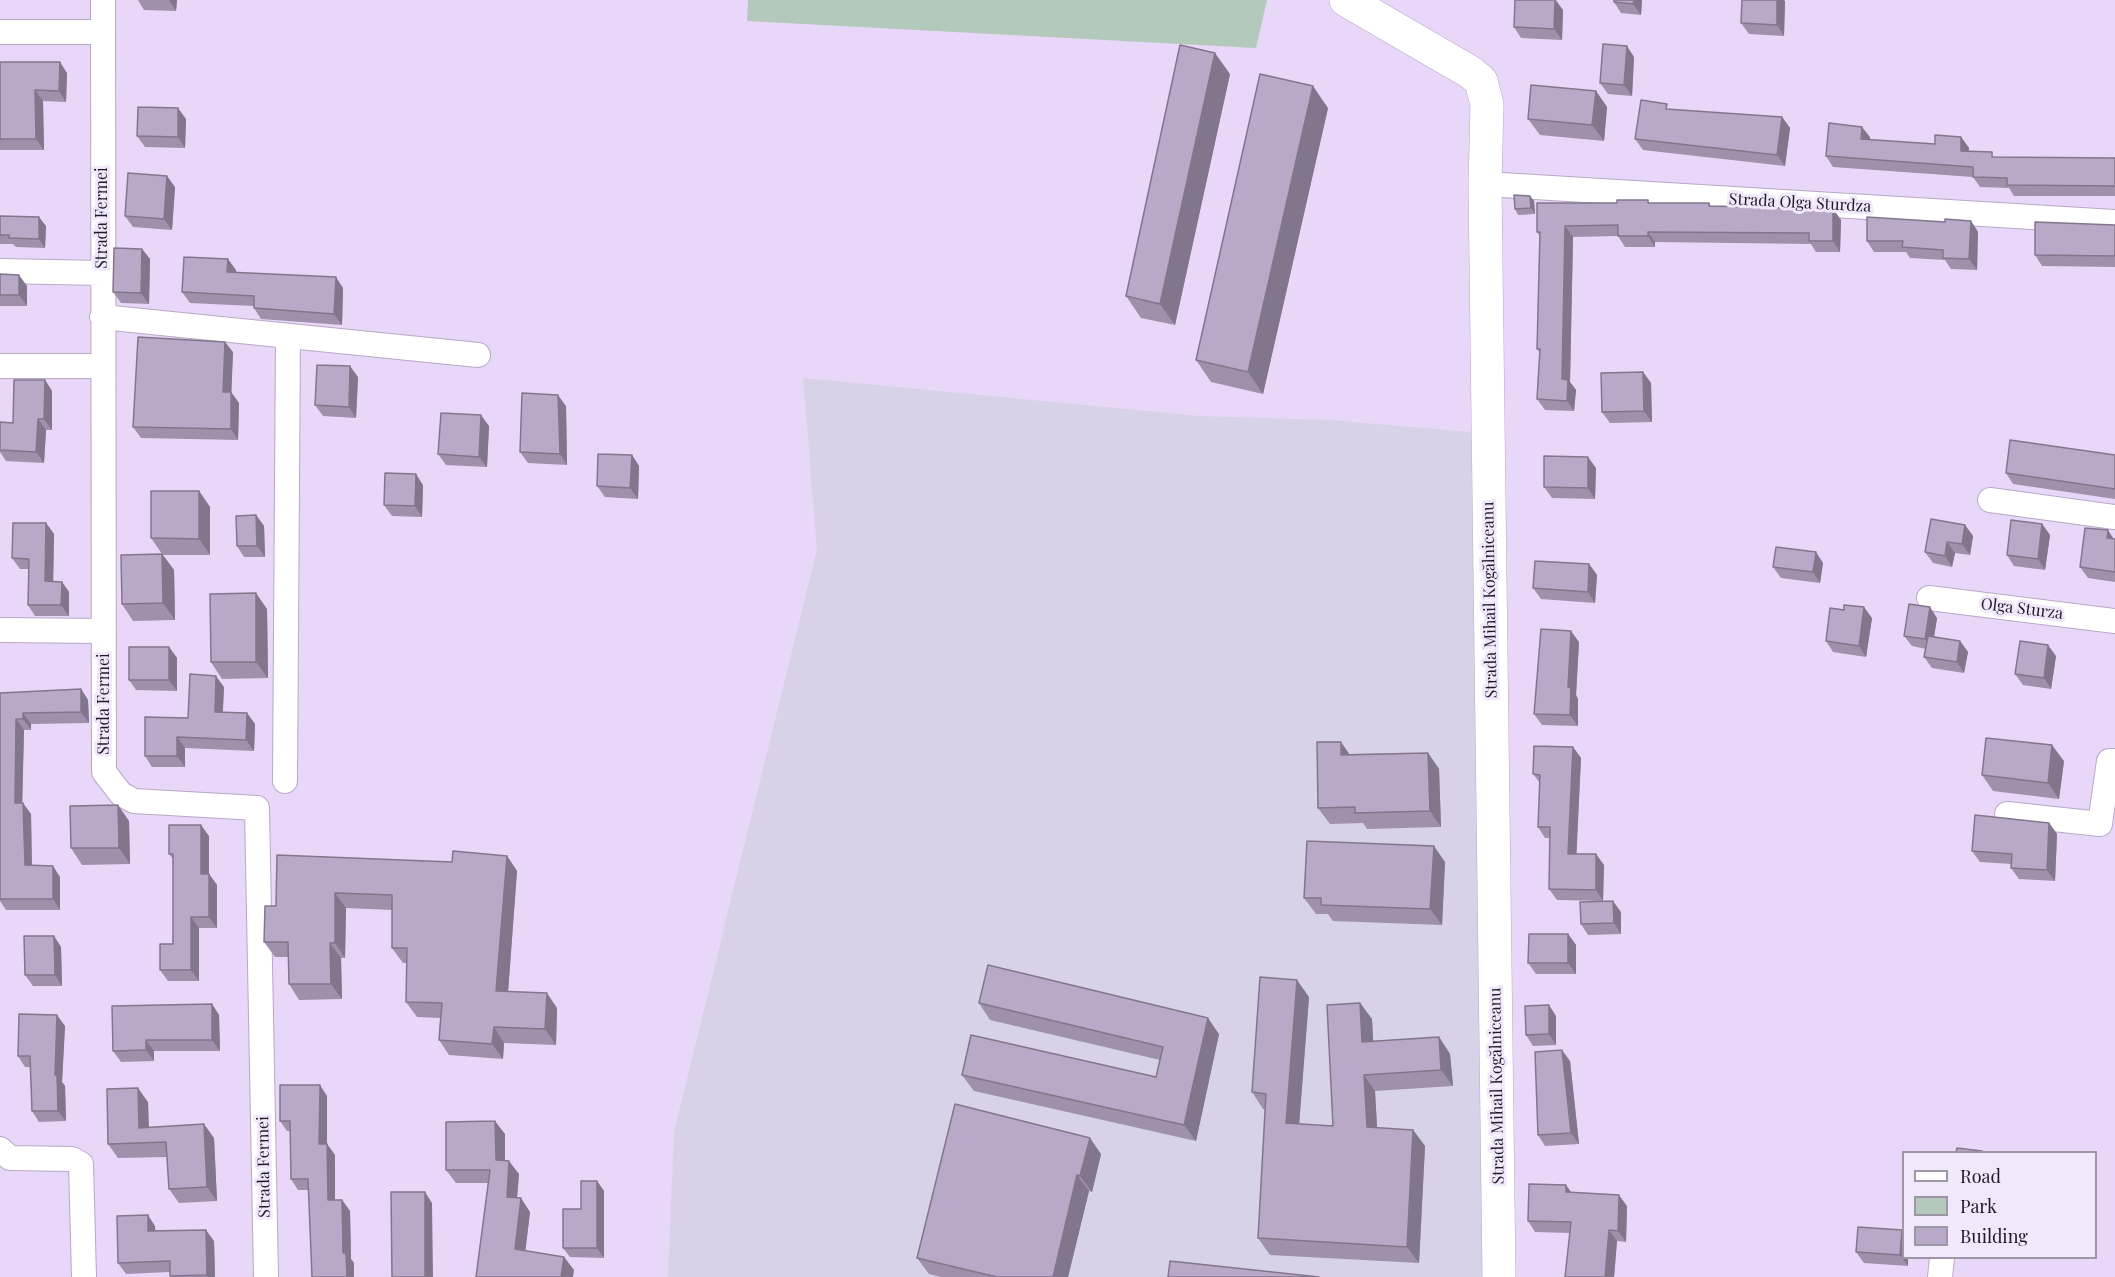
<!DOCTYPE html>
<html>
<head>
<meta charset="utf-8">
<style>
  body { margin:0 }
  #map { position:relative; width:2115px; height:1277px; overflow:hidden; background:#e8d7f8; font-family:"Playfair Display",serif }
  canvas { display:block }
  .legend { position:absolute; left:1902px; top:1151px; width:195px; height:108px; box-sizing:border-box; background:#f2e8fb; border:2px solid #9e95a5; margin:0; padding:8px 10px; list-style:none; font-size:18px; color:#1f1925 }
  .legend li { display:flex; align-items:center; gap:12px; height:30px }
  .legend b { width:30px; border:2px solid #9e95a5 }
</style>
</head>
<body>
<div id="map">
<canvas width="2115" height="1277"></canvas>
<ul class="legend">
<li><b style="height:8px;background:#fff"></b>Road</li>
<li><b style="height:16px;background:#b3c9bb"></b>Park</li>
<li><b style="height:16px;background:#b9a9c8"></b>Building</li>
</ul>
</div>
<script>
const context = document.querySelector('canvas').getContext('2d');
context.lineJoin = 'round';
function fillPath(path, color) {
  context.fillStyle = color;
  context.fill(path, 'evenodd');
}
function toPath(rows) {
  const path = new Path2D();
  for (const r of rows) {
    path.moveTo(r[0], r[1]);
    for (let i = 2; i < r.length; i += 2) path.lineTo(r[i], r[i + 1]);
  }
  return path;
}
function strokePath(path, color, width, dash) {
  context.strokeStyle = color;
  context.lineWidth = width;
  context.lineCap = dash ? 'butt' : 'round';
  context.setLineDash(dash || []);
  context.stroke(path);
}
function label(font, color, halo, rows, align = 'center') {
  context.font = font + ' "Playfair Display",serif';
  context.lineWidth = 6;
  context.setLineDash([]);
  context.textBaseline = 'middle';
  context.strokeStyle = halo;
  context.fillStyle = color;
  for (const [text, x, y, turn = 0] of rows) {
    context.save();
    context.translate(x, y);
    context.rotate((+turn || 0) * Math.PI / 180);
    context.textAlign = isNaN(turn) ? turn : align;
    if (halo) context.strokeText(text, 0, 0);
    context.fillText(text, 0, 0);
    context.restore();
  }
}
fillPath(toPath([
  [803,378,1199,416,1329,420,1471,432,1477,804,1490,1277,668,1277,674,1132,817,549]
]), '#d7d2e7');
fillPath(toPath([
  [748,0,1267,0,1256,48,747,21]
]), '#b3c9bb');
const street = toPath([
  [103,0,104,772,121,794,134,801,257,808,266,1277],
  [0,32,101,32],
  [1485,184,2115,222],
  [0,271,102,273],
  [102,317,478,355],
  [0,366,102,366],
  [1990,500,2115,517],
  [1929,598,2115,621],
  [0,630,104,631],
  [285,781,288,336],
  [2007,814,2100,824,2109,761,2115,761],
  [0,1149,10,1158,72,1159,81,1164,84,1277],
  [1940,1277,1942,1258]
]);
const secondary = toPath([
  [1346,0,1470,72,1481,81,1487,104,1485,184,1499,1277]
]);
strokePath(street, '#b8a8c7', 26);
strokePath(secondary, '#b8a8c7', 34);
strokePath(street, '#fff', 24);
strokePath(secondary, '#fff', 33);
fillPath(toPath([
  [138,0,177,0,176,11,144,10],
  [1515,0,1556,0,1563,10,1562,40,1521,38,1514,27],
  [1642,0,1641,15,1621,13,1614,2],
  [1785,1,1784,36,1749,34,1741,23],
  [1634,57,1632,96,1608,94,1600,83],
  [0,62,67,73,66,102,43,101,44,150,0,150],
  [1230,74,1175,325,1141,318,1126,296],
  [1596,91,1607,107,1604,141,1540,135,1528,119],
  [1328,108,1263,394,1211,382,1196,360],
  [1671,110,1782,117,1790,128,1785,166,1643,150,1635,139],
  [186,119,185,148,145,147,137,136],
  [1870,137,1870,140,1935,144,1961,137,1969,148,1969,152,1996,157,2115,158,2115,196,2014,196,2009,188,1980,187,1973,177,1833,167,1826,156],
  [175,187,172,230,133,227,125,216],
  [1530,196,1534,201,1535,214,1518,215,1515,209],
  [1648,200,1649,203,1709,203,1711,206,1833,209,1841,220,1840,252,1816,252,1811,244,1655,242,1655,247,1625,247,1618,236,1573,237,1570,382,1576,390,1574,411,1545,410,1537,399,1540,353,1537,349,1540,236,1537,232,1617,203],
  [0,216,46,226,45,248,16,247,13,244,0,244],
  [1971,221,1978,232,1977,270,1951,269,1945,260,1910,258,1906,252,1874,252,1867,241,1945,222],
  [2115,225,2115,267,2042,266,2035,255],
  [142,249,150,259,149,304,121,303,113,292],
  [236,270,236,272,343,288,342,325,261,319,254,308,254,306,190,303,182,292],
  [0,274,27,286,27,306,0,306],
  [233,352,231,392,239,403,238,440,141,438,133,427],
  [1643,372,1651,383,1652,422,1610,423,1602,412],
  [358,377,356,418,323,416,315,405],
  [45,380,52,391,52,430,46,430,44,463,6,461,0,452,0,422,13,423],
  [566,406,567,465,528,463,520,452],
  [489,426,487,467,446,465,438,454],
  [632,455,639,466,638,499,605,497,597,486],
  [2115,455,2115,499,2013,484,2006,473],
  [1596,468,1595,499,1552,498,1544,487],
  [423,485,422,517,392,516,384,505],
  [199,491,210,507,210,555,163,555,174,570,175,620,133,621,122,604,162,554,151,538],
  [256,515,264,526,265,557,244,557,237,546],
  [46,523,54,534,53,581,62,582,69,592,69,616,35,616,28,605,28,569,20,569,12,558],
  [2042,524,2050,535,2045,570,2014,566,2007,555],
  [1965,525,1973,536,1970,555,1955,553,1952,567,1933,563,1925,552],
  [2114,539,2115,539,2115,582,2088,578,2080,567],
  [1823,563,1820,583,1781,578,1773,567],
  [1589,564,1597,575,1595,603,1541,599,1533,588],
  [267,609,268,678,222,679,211,662],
  [1844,610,1872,618,1866,657,1833,652,1826,641],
  [1937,618,1934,637,1960,641,1968,652,1964,673,1932,668,1924,657,1926,649,1912,646,1904,636],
  [1579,642,1576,695,1578,699,1578,726,1542,725,1534,714],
  [169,647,177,658,177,691,136,690,129,680],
  [2056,656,2051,689,2023,685,2015,674],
  [224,687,223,712,247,713,255,724,254,751,185,748,185,767,152,767,145,756],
  [81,689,88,700,89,723,31,724,31,730,24,730,22,803,31,814,32,866,60,877,60,910,6,910,0,901,0,693],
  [1573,747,1581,758,1576,854,1604,865,1603,901,1557,900,1549,889,1550,838,1545,838,1538,827,1540,783,1533,774],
  [1428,753,1439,769,1441,827,1367,829,1363,823,1330,824,1318,808,1350,754],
  [2064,761,2059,799,1993,791,1982,775],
  [129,821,130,864,82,865,71,848],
  [2049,823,2057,834,2055,881,2019,879,2011,868,2012,864,1980,862,1972,851],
  [209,836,209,874,217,885,217,928,199,928,199,981,168,981,160,970,173,944,173,859,169,854],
  [507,856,517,871,508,992,557,1008,556,1045,504,1043,503,1059,449,1055,439,1040,440,1018,417,1017,406,1002,407,963,403,963,392,948,392,910,346,908,345,958,341,958,342,999,299,1000,289,984,288,957,275,957,264,942,276,906,452,862],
  [1445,862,1442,925,1333,921,1328,914,1316,914,1304,898],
  [1621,912,1621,934,1588,935,1581,924],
  [1568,934,1576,945,1576,974,1536,974,1528,963],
  [54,936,61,947,62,986,33,986,25,975],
  [1309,997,1299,1124,1333,1126,1360,1003,1372,1019,1373,1041,1439,1037,1450,1054,1453,1086,1375,1091,1377,1128,1413,1130,1425,1146,1419,1263,1270,1255,1258,1238,1265,1109,1263,1109,1252,1092],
  [979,1003,1219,1034,1196,1141,974,1091,962,1075,1156,1077,1160,1060,990,1020],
  [212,1004,219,1015,220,1051,154,1051,154,1061,121,1062,113,1051],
  [1556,1016,1556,1045,1533,1046,1526,1035],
  [65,1026,62,1082,65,1086,66,1121,39,1122,32,1111,30,1067,25,1067,18,1056],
  [1570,1061,1579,1144,1545,1146,1538,1135],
  [327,1096,327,1144,335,1155,335,1200,342,1200,350,1211,351,1259,354,1263,354,1277,312,1277,309,1190,298,1190,291,1179,290,1131,287,1131,280,1121],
  [148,1102,149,1127,214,1138,217,1201,179,1203,169,1189,167,1157,118,1158,108,1144],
  [505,1134,505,1161,519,1174,517,1198,530,1212,525,1251,564,1257,574,1270,476,1277,488,1183,456,1183,446,1170],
  [1101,1154,1092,1192,1089,1191,1068,1277,941,1277,929,1274,917,1258],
  [597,1181,604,1191,604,1258,570,1257,563,1248,581,1209],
  [1572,1193,1627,1206,1626,1242,1617,1241,1614,1277,1565,1277,1570,1233,1535,1232,1528,1221],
  [155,1226,155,1231,214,1241,215,1277,171,1277,170,1272,126,1274,118,1263],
  [1904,1233,1904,1257,1908,1257,1908,1266,1864,1263,1856,1252]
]), '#9f91ac');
fillPath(toPath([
  [169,0,177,0,176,11],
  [1555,0,1563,10,1562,40,1554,29],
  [1634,0,1642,0,1641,15,1633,4],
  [1777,0,1784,0,1785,1,1784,36,1777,25],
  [1627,46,1634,57,1632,96,1624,85],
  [1215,53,1230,74,1175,325,1160,304],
  [60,62,67,73,66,102,59,91],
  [1313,86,1328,108,1263,394,1248,372],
  [35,90,43,101,44,150,36,139],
  [1596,91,1607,107,1604,141,1592,125],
  [178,108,186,119,185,148,178,137],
  [1782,117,1790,128,1785,166,1777,155],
  [1862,127,1870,137,1869,150,1861,139],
  [1961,137,1969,148,1968,162,1961,151],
  [167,176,175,187,172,230,164,219],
  [1530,196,1534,201,1535,214,1531,208],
  [1833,209,1841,220,1840,252,1833,241],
  [39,217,46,226,45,248,39,239],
  [1971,221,1978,232,1977,270,1969,259],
  [1565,226,1573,237,1570,382,1576,390,1574,411,1567,401,1562,379],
  [1648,232,1655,242,1655,247,1648,236],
  [142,249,150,259,149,304,141,293],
  [228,259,236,270,235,283,227,272],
  [19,275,27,286,27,306,19,295],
  [336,277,343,288,342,325,334,314],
  [225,342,233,352,231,403,223,392],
  [350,366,358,377,356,418,349,407],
  [1643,372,1651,383,1652,422,1644,411],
  [45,380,52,391,52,430,44,419],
  [231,392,239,403,238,440,231,429],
  [558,395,566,406,567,465,560,454],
  [481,415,489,426,487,467,479,457],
  [38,419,46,430,44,463,36,452],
  [632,455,639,466,638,499,630,488],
  [1588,457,1596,468,1595,499,1588,488],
  [416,474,423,485,422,517,415,506],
  [199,491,210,507,210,555,199,539],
  [256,515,264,526,265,557,257,546],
  [46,523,54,534,53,592,45,581],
  [2042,524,2050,535,2045,570,2038,559],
  [1965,525,1973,536,1970,555,1962,544],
  [2108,530,2115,541,2107,538],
  [1947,542,1955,553,1952,567,1945,556],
  [1816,552,1823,563,1820,583,1813,572],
  [162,554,174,570,175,620,163,603],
  [1589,564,1597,575,1595,603,1588,592],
  [62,582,69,592,69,616,61,605],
  [256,593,267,609,268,678,256,662],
  [1864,607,1872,618,1866,657,1859,646],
  [1930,607,1937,618,1932,650,1925,639],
  [1571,631,1579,642,1576,695,1578,699,1578,726,1570,715,1568,687],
  [1960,641,1968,652,1964,673,1957,662],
  [2048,645,2056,656,2051,689,2044,678],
  [169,647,177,658,177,691,169,680],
  [216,676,224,687,222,723,215,712],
  [81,689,88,700,89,723,81,712],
  [23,713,31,724,31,730,23,719],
  [247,713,255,724,254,751,246,740],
  [16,719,24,730,22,814,15,803],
  [177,737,185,748,185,767,177,756],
  [1341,742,1352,758,1341,755],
  [2052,745,2064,761,2059,799,2048,783],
  [1573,747,1581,758,1576,865,1568,854],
  [1428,753,1439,769,1441,827,1430,811],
  [23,803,31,814,32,876,25,865],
  [118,805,129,821,130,864,119,848],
  [2049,823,2057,834,2055,881,2047,870],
  [201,825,209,836,209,885,201,874],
  [1434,846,1445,862,1442,925,1430,909],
  [1596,854,1604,865,1603,901,1596,890],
  [507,856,517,871,507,1006,496,991],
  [53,866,60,877,60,910,53,899],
  [209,874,217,885,217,928,209,917],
  [335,893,346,908,345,958,335,943],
  [1613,901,1621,912,1621,934,1614,923],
  [191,917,199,928,199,981,191,970],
  [1568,934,1576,945,1576,974,1568,963],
  [54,936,61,947,62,986,55,975],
  [330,943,341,958,342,999,331,984],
  [1297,980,1309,997,1298,1139,1286,1123],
  [547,993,557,1008,556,1045,545,1029],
  [1360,1003,1372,1019,1374,1058,1362,1042],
  [212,1004,219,1015,220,1051,212,1040],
  [1549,1005,1556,1016,1556,1045,1549,1034],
  [57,1015,65,1026,62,1082,65,1086,66,1121,58,1111,55,1075],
  [1208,1018,1219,1034,1196,1141,1184,1125],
  [494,1027,504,1043,503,1059,492,1044],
  [1439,1037,1450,1054,1453,1086,1441,1070],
  [146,1040,154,1051,154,1061,146,1050],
  [1562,1050,1570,1061,1579,1144,1571,1133],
  [1364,1075,1375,1091,1378,1144,1367,1127],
  [320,1085,327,1096,327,1144,335,1155,335,1211,328,1200,319,1144],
  [138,1088,148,1102,149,1142,139,1128],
  [495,1121,505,1134,505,1174,496,1160],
  [204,1124,214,1138,217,1201,207,1187],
  [1413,1130,1425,1146,1419,1263,1407,1247],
  [1090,1138,1101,1154,1092,1192,1080,1176],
  [509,1161,519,1174,516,1210,507,1197],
  [1077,1175,1089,1191,1068,1277,1053,1277],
  [597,1181,604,1191,604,1258,597,1248],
  [1566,1185,1574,1196,1566,1192],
  [425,1192,432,1203,433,1277,425,1277],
  [1619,1195,1627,1206,1626,1242,1618,1231],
  [521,1198,530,1212,524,1263,515,1249],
  [342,1200,350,1211,351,1259,354,1263,354,1277,347,1277,343,1253],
  [148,1215,155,1226,156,1242,148,1231],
  [206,1230,214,1241,215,1277,208,1277,207,1275],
  [1609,1230,1617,1241,1614,1277,1605,1277],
  [1902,1230,1904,1233,1904,1257,1908,1257,1908,1266,1900,1255],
  [564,1257,574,1270,573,1277,561,1277]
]), '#82768c');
const building = toPath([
  [1515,0,1555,0,1554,29,1514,27,1515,0],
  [1614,0,1634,0,1633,4,1614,2,1614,0],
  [1742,0,1777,0,1777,25,1741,23,1742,0],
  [1603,44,1627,46,1624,85,1600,83,1603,44],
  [1180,45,1215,53,1160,304,1126,296,1180,45],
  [0,62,60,62,59,91,35,90,36,139,0,139,0,62],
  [1260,74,1313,86,1248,372,1196,360,1260,74],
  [1531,85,1596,91,1592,125,1528,119,1531,85],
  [1641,100,1667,104,1666,109,1782,117,1777,155,1635,139,1641,100],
  [138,107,178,108,178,137,137,136,138,107],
  [1829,123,1862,127,1861,139,1935,144,1935,135,1961,137,1961,151,1992,152,1992,157,2115,158,2115,186,2007,185,2007,178,1973,177,1973,167,1826,156,1829,123],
  [128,173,167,176,164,219,125,216,128,173],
  [1514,195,1530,196,1531,208,1515,209,1514,195],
  [1617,200,1648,200,1648,203,1709,203,1709,206,1833,209,1833,241,1809,241,1809,233,1648,232,1648,236,1618,236,1618,225,1565,226,1562,379,1568,380,1567,401,1537,399,1540,349,1537,349,1540,232,1537,232,1537,203,1617,203,1617,200],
  [0,216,39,217,39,239,9,238,9,235,0,235,0,216],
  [1867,217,1945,222,1945,219,1971,221,1969,259,1943,258,1943,250,1902,247,1903,241,1867,241,1867,217],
  [2035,222,2115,225,2115,256,2035,255,2035,222],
  [114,248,142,249,141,293,113,292,114,248],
  [184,257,228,259,227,272,336,277,334,314,254,308,254,296,182,292,184,257],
  [0,274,19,275,19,295,0,295,0,274],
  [138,337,225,342,223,392,231,392,231,429,133,427,138,337],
  [317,365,350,366,349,407,315,405,317,365],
  [1643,372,1644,411,1602,412,1601,373,1643,372],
  [14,380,45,380,44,419,38,419,36,452,0,450,0,422,13,423,14,380],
  [522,393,558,395,560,454,520,452,522,393],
  [441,413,481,415,479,457,438,454,441,413],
  [2010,440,2115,455,2115,489,2006,473,2010,440],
  [598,454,632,455,630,488,597,486,598,454],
  [1544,456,1588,457,1588,488,1544,487,1544,456],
  [385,473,416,474,415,506,384,505,385,473],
  [151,491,199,491,199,539,151,538,151,491],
  [256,515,257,546,237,546,236,516,256,515],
  [1931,519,1965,525,1962,544,1947,542,1945,556,1925,552,1931,519],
  [2011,520,2042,524,2038,559,2007,555,2011,520],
  [13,523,46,523,45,581,62,582,61,605,28,605,29,559,12,558,13,523],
  [2085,528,2108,530,2107,538,2115,539,2115,572,2080,567,2085,528],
  [1776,547,1816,552,1813,572,1773,567,1776,547],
  [162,554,163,603,122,604,121,555,162,554],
  [1535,561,1589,564,1588,592,1533,588,1535,561],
  [256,593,256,662,211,662,210,594,256,593],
  [1909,604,1930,607,1925,639,1904,636,1909,604],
  [1844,605,1864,607,1859,646,1826,641,1830,608,1844,610,1844,605],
  [1541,629,1571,631,1568,687,1571,688,1570,715,1534,714,1541,629],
  [1928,636,1960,641,1957,662,1924,657,1928,636],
  [2020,641,2048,645,2044,678,2015,674,2020,641],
  [129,647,169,647,169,680,129,680,129,647],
  [190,674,216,676,215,712,247,713,246,740,177,737,177,756,145,756,145,717,188,718,190,674],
  [81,689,81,712,23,713,23,719,16,719,15,803,23,803,25,865,53,866,53,899,0,899,0,693,81,689],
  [1986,738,2052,745,2048,783,1982,775,1986,738],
  [1317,742,1341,742,1341,755,1428,753,1430,811,1355,813,1355,807,1318,808,1317,742],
  [1534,746,1573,747,1568,854,1596,854,1596,890,1549,889,1550,827,1538,827,1540,775,1533,774,1534,746],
  [118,805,119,848,71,848,70,806,118,805],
  [1975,815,2049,823,2047,870,2011,868,2012,854,1972,851,1975,815],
  [169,825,201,825,201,874,209,874,209,917,191,917,191,970,160,970,160,944,173,944,173,854,169,854,169,825],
  [1307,841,1434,846,1430,909,1321,905,1321,898,1304,898,1307,841],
  [453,851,507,856,496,991,547,993,545,1029,494,1027,492,1044,439,1040,442,1003,406,1002,407,948,392,948,392,895,335,893,335,943,330,943,331,984,289,984,288,942,264,942,265,906,276,906,277,855,452,862,453,851],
  [1613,901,1614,923,1581,924,1580,902,1613,901],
  [1529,934,1568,934,1568,963,1528,963,1529,934],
  [24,936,54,936,55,975,25,975,24,936],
  [988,965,1208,1018,1184,1125,962,1075,971,1035,1156,1077,1163,1047,979,1003,988,965],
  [1260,977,1297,980,1286,1123,1333,1126,1327,1005,1360,1003,1362,1042,1439,1037,1441,1070,1364,1075,1367,1127,1413,1130,1407,1247,1258,1238,1266,1094,1252,1092,1260,977],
  [212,1004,212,1040,146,1040,146,1050,113,1051,112,1006,212,1004],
  [1549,1005,1549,1034,1526,1035,1525,1006,1549,1005],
  [19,1014,57,1015,55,1075,57,1075,58,1111,32,1111,30,1056,18,1056,19,1014],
  [1562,1050,1571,1133,1538,1135,1535,1052,1562,1050],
  [280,1085,320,1085,319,1144,327,1144,328,1200,342,1200,343,1253,346,1253,347,1277,312,1277,308,1179,291,1179,290,1121,280,1121,280,1085],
  [138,1088,139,1128,204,1124,207,1187,169,1189,166,1142,108,1144,107,1089,138,1088],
  [955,1104,1090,1138,1080,1176,1077,1175,1053,1277,997,1277,917,1258,955,1104],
  [495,1121,496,1160,509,1161,507,1197,521,1198,515,1249,564,1257,561,1277,476,1277,490,1170,446,1170,446,1122,495,1121],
  [1957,1148,1982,1151,1982,1152,1956,1152,1957,1148],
  [581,1181,597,1181,597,1248,563,1248,563,1209,581,1209,581,1181],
  [1529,1184,1566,1185,1566,1192,1619,1195,1618,1231,1609,1230,1605,1277,1565,1277,1571,1222,1528,1221,1529,1184],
  [391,1192,425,1192,425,1277,392,1277,391,1192],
  [148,1215,148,1231,206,1230,207,1275,170,1276,170,1261,118,1263,117,1216,148,1215],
  [1858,1227,1902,1230,1900,1255,1856,1252,1858,1227],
  [1170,1261,1319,1277,1168,1277,1170,1261]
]);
fillPath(building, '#b9a9c8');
strokePath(building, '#82768c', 1.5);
label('16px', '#1f1925', '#f2e8fb', [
  ["Strada Olga Sturdza",1800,203,3],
  ["Strada Fermei",102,218,-90],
  ["Strada Mihail Kogălniceanu",1490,600,-91],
  ["Olga Sturza",2022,609,7],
  ["Strada Fermei",104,704,-90],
  ["Strada Mihail Kogălniceanu",1497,1086,-91],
  ["Strada Fermei",264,1167,-91]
]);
</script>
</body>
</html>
